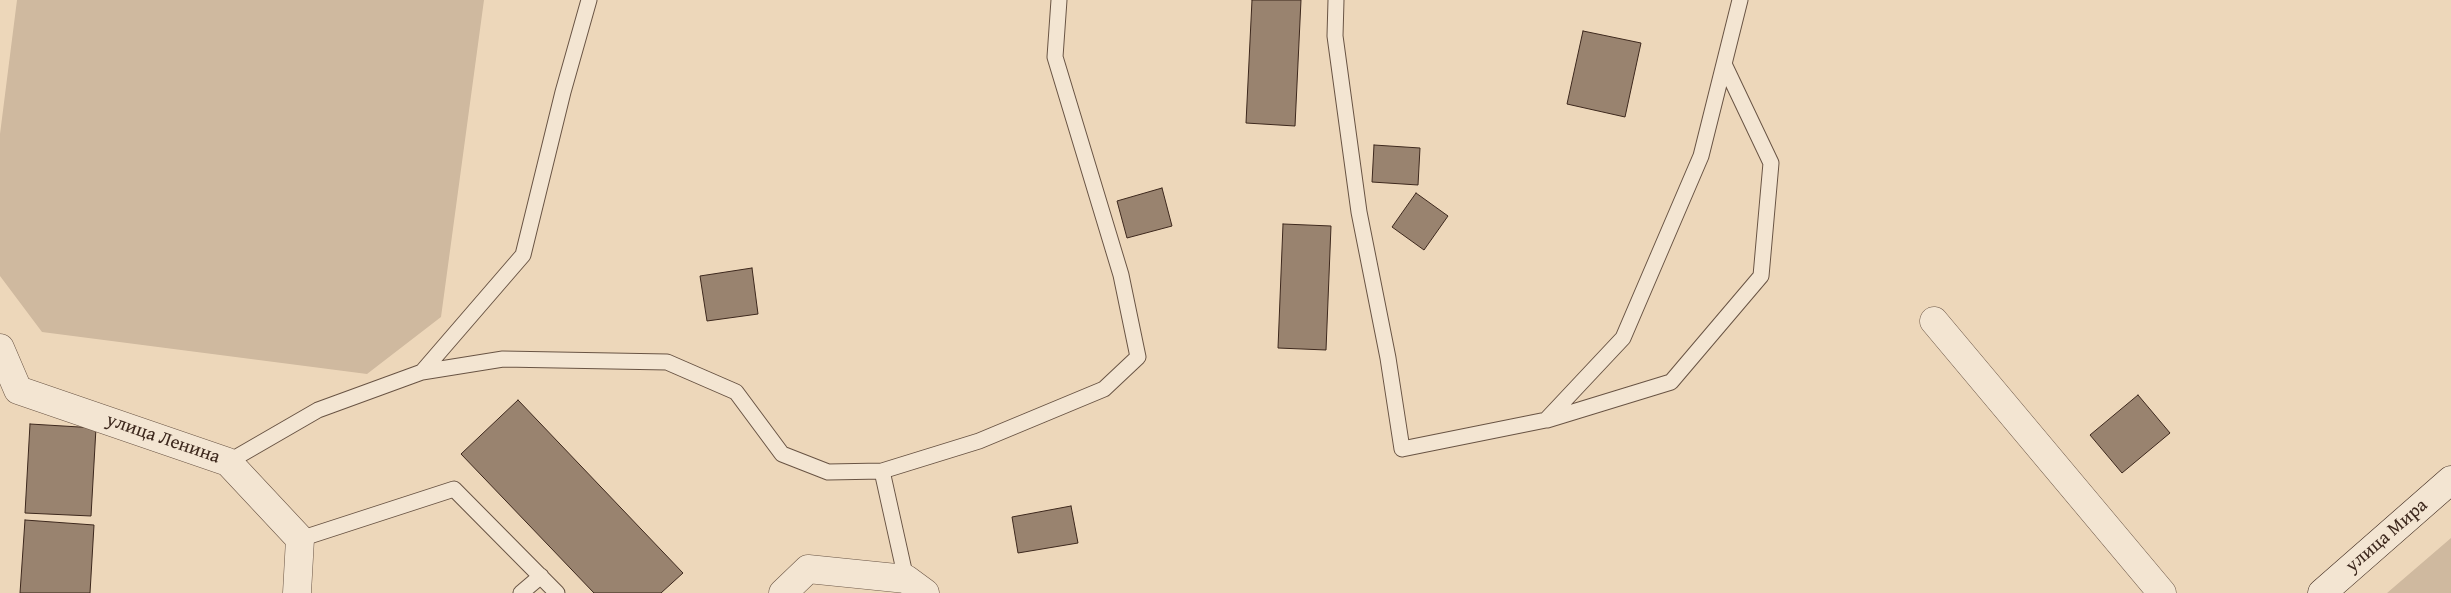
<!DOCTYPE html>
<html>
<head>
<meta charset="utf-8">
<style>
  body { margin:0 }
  canvas { display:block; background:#edd7ba }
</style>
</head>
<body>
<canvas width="2451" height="593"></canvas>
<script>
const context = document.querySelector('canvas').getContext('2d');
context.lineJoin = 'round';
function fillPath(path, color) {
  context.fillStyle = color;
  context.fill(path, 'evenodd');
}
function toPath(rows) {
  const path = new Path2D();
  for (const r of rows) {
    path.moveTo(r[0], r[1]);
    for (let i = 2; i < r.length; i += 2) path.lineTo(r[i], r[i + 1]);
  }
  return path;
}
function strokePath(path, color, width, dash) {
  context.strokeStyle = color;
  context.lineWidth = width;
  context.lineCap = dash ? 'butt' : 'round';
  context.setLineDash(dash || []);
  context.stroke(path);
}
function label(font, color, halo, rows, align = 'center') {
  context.font = font + ' "Gentium Book Plus",serif';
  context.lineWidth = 4;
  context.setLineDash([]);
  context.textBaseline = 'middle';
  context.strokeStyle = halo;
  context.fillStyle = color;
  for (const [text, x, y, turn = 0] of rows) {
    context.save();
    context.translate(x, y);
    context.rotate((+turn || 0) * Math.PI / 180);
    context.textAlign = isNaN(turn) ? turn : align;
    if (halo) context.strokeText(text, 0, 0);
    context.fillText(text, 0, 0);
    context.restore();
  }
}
fillPath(toPath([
  [17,0,484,0,441,317,367,374,42,332,0,276,0,134],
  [2451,538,2451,593,2387,593]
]), '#cfb99f');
const building = toPath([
  [1252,0,1301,0,1295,126,1246,123,1252,0],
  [1583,31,1641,43,1625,117,1567,104,1583,31],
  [1374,145,1420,148,1418,185,1372,182,1374,145],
  [1162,188,1172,226,1127,238,1117,201,1162,188],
  [1416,193,1448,216,1424,250,1392,227,1416,193],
  [1283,224,1331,226,1326,350,1278,348,1283,224],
  [752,268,758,314,707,321,700,276,752,268],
  [2138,395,2170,433,2122,473,2090,435,2138,395],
  [518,400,683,573,661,593,594,593,461,454,518,400],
  [30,424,96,428,91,516,25,513,30,424],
  [1071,506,1078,543,1018,553,1012,517,1071,506],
  [25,520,94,525,90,593,20,593,25,520]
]);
fillPath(building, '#99836f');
strokePath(building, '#3d281d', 1);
const lane = toPath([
  [1336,0,1335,36,1359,212,1388,358,1402,449,1546,420,1623,338,1701,156,1740,0],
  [422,372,523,255,563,92,589,0],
  [1547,420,1671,382,1761,276,1771,163,1724,64],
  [228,462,318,410,422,372,503,359,667,362,736,392,782,454,828,472,882,471,906,579],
  [882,471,979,441,1104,389,1138,357,1121,275,1055,57,1059,0],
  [300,539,454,489,557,593],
  [521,593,541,576]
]);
const street = toPath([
  [1934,321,2162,593],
  [0,348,18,390,228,462,300,539,297,593],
  [783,593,808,569,906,579,925,593]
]);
const secondary = toPath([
  [2322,593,2451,480]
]);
strokePath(lane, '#695444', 17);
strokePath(street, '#695444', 29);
strokePath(secondary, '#3d281d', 29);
strokePath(lane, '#f3e5d2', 15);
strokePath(street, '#f3e5d2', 28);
strokePath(secondary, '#f3e5d2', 28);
label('19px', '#3d281d', '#f3e5d2', [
  ["улица Ленина",163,439,19],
  ["улица Мира",2387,536,-41]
]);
</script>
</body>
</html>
